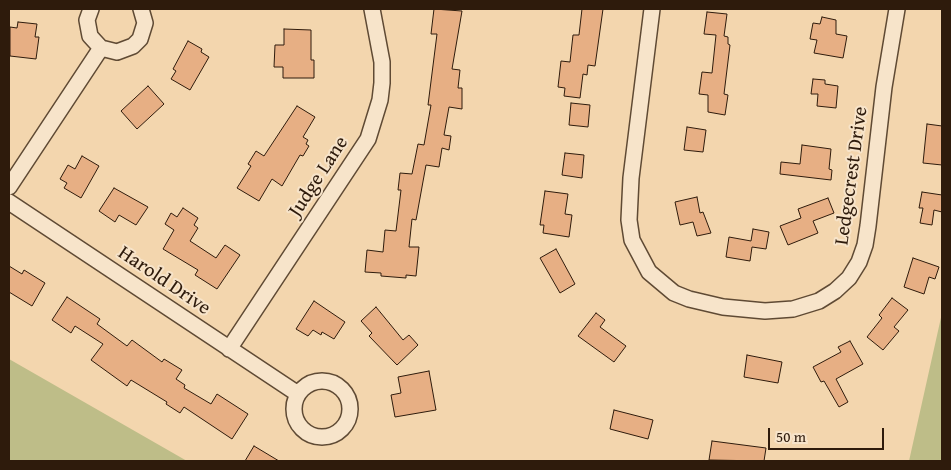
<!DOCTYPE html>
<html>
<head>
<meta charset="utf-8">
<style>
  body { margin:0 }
  #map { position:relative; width:951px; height:470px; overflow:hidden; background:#f3d6ae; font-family:"Gentium Book Plus",serif }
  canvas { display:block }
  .frame { position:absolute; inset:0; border:10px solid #2e1b0c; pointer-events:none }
  .scale { position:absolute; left:768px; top:428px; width:116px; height:22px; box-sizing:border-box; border:2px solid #2e1b0c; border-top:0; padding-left:6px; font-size:15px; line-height:18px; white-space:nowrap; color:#2e1b0c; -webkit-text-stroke:4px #f7e4ca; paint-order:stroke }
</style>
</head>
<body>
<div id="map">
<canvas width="951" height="470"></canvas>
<div class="frame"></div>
<div class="scale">50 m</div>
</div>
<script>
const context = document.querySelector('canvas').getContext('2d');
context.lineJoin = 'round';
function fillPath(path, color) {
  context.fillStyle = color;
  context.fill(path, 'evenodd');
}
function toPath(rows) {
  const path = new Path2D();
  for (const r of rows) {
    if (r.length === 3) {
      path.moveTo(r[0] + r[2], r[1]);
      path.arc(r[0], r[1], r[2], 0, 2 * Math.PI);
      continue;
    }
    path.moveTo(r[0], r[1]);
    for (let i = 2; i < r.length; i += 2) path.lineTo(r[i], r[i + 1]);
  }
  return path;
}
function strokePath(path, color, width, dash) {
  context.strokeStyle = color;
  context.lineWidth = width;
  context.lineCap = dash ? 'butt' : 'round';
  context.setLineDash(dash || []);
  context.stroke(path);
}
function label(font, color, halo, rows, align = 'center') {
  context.font = font + ' "Gentium Book Plus",serif';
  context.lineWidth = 4;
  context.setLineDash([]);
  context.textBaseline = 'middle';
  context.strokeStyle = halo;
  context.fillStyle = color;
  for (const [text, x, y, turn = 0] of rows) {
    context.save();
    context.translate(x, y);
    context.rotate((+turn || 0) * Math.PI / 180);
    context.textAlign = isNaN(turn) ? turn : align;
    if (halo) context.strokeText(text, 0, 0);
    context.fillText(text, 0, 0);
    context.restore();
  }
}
fillPath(toPath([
  [942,313,942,461,909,461],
  [9,359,187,461,9,461]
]), '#bebd88');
const building = toPath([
  [434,9,462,11,452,69,460,70,458,88,462,88,462,109,449,107,444,135,451,136,449,150,442,148,439,167,426,165,416,220,412,219,409,247,419,247,416,276,406,275,406,278,381,276,381,273,365,272,367,250,383,252,385,230,396,231,401,190,398,190,400,173,412,174,418,144,424,145,431,105,428,105,437,34,431,34,434,9],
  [582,9,603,9,595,66,588,65,587,75,583,74,580,98,564,96,565,88,558,87,561,61,570,62,573,35,579,35,582,9],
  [707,12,727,14,724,36,728,37,728,44,730,45,724,94,728,95,725,115,708,112,708,95,699,94,702,72,712,73,716,35,704,34,707,12],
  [822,17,836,20,836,34,847,36,843,58,814,53,817,40,810,39,813,23,820,24,822,17],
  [18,22,37,24,35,37,39,37,36,59,10,56,10,27,17,28,18,22],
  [284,29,311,30,311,60,314,60,314,78,283,78,283,67,274,67,275,45,284,45,284,29],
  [188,41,202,49,201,52,209,57,190,90,171,79,176,71,173,69,188,41],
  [813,79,825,80,825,84,838,86,836,108,817,106,818,94,811,94,813,79],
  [148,86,164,104,137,129,121,111,148,86],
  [571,103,590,105,588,127,569,125,571,103],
  [297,106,315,117,303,137,308,140,306,144,309,146,303,156,300,155,282,186,272,179,259,201,237,188,251,166,248,164,256,151,264,156,297,106],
  [927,124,942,126,942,165,923,163,927,124],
  [687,127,706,130,703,152,684,150,687,127],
  [802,145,831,149,829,169,832,170,831,180,780,174,781,162,800,164,802,145],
  [565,153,584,155,582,178,562,175,565,153],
  [82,156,99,166,81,198,64,188,67,183,60,179,68,165,75,169,82,156],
  [114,188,148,207,136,225,119,215,115,222,99,211,114,188],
  [545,191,568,194,565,214,572,215,569,237,543,233,544,225,540,225,545,191],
  [922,192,942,195,942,212,934,210,932,225,920,223,923,208,919,208,922,192],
  [697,197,700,213,703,212,711,233,697,236,693,222,680,225,675,202,697,197],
  [828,198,834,213,813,221,818,233,788,245,780,226,801,218,798,209,828,198],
  [183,208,198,218,194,225,198,228,190,241,216,258,225,245,240,255,217,289,195,275,198,270,163,249,174,230,165,224,171,213,177,217,183,208],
  [753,229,769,232,766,249,752,247,750,261,726,257,729,237,751,241,753,229],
  [556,249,575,284,560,293,540,258,556,249],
  [913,258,939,267,935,279,929,277,924,294,904,287,913,258],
  [9,266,22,274,24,270,45,283,32,306,9,292,9,266],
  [67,297,100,319,97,324,127,346,132,340,162,362,164,359,182,370,176,379,185,385,184,388,211,404,217,394,248,414,232,439,184,407,180,413,166,404,167,402,131,380,127,386,91,360,103,344,75,326,71,333,52,320,67,297],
  [892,298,908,310,894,327,899,331,883,350,867,337,882,318,879,315,892,298],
  [314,301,345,322,334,339,322,332,321,335,313,330,308,336,296,329,314,301],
  [376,307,403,340,409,335,418,345,397,365,369,336,372,333,361,321,376,307],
  [596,313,605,320,600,327,626,346,614,362,578,336,596,313],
  [850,341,863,364,836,379,848,402,839,407,824,381,821,382,813,367,841,352,838,347,850,341],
  [747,355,782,362,778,383,744,377,747,355],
  [429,371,436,410,395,417,391,395,401,393,398,377,429,371],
  [614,410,653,420,648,439,610,429,614,410],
  [712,441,766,448,764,461,709,460,712,441],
  [254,446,279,461,245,461,254,446]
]);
fillPath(building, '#e7af84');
strokePath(building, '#2e1b0c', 1);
const street = toPath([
  [91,9,87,20,90,36,101,48,117,52,133,46,140,39,145,23,141,9],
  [652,9,631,178,629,220,632,240,649,272,674,293,689,299,723,307,765,311,793,309,819,301,835,291,849,278,859,262,865,245,868,226,884,87,897,9],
  [9,187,101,48],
  [9,202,298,394],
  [229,349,368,139,380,100,382,83,382,62,372,9],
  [322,409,28]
]);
strokePath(street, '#5f4a34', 18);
strokePath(street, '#f7e4ca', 15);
label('20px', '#2e1b0c', '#f7e4ca', [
  ["Ledgecrest Drive",852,176,-82],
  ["Judge Lane",319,177,-57],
  ["Harold Drive",164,281,34]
]);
</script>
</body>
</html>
